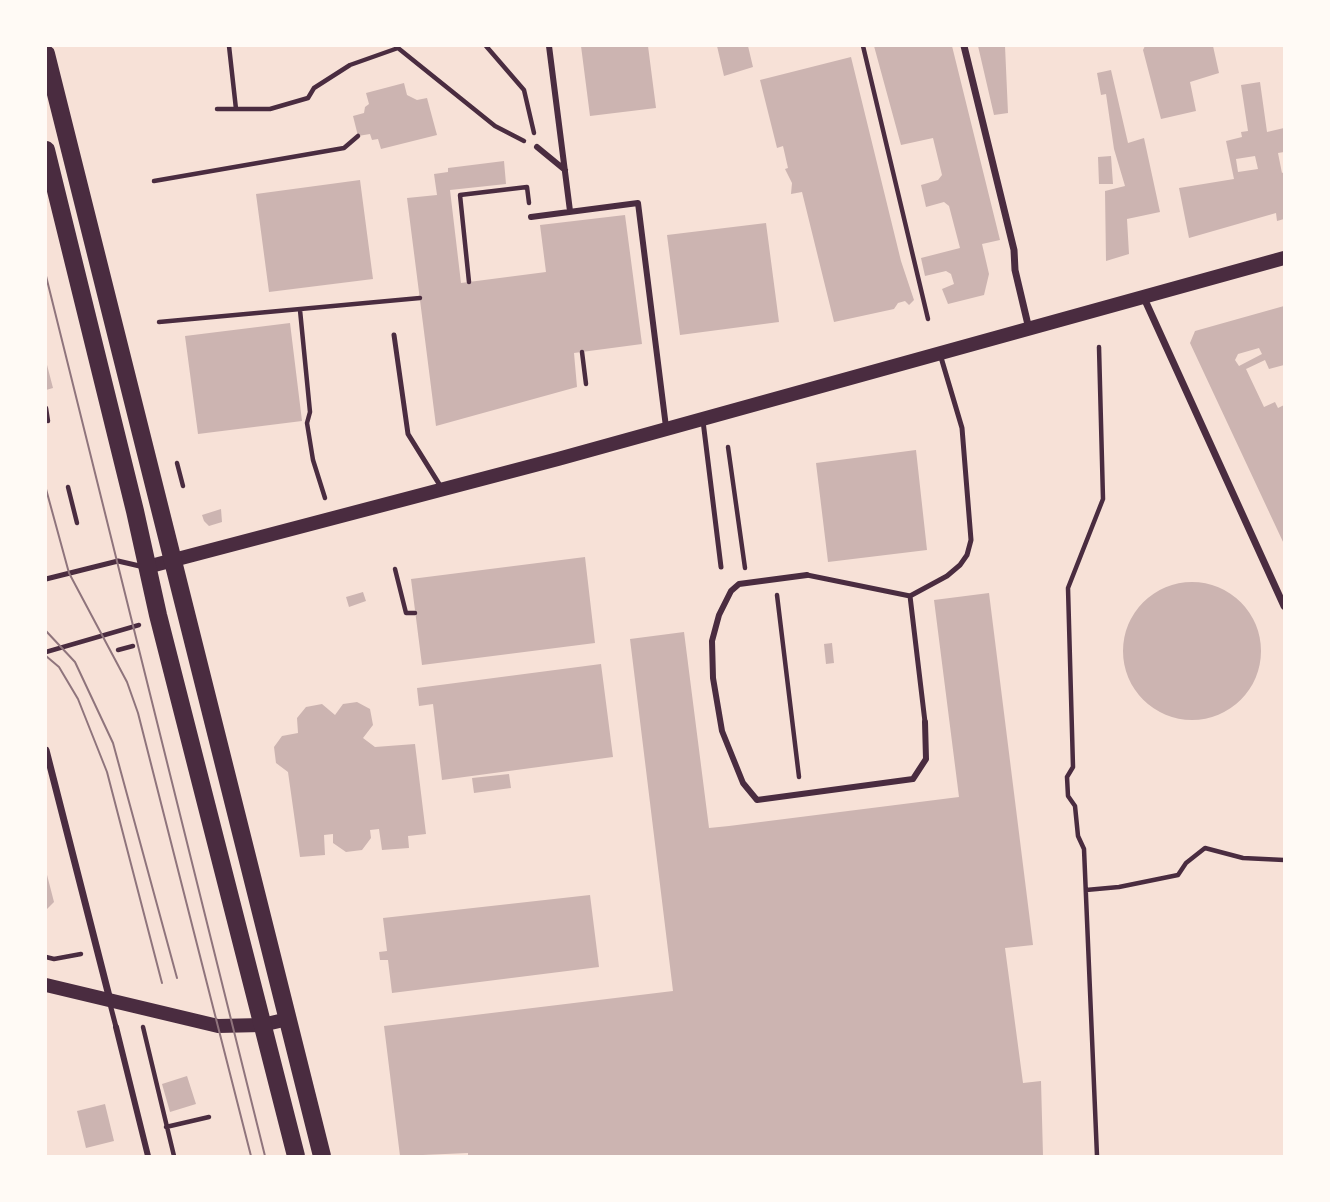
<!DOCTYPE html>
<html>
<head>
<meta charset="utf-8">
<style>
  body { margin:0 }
  #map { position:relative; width:1330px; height:1202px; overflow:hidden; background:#f7e1d7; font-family:"Exo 2",sans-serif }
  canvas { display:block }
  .frame { position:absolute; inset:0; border:47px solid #fffaf5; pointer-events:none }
</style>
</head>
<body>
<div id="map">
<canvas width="1330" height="1202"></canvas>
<div class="frame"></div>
</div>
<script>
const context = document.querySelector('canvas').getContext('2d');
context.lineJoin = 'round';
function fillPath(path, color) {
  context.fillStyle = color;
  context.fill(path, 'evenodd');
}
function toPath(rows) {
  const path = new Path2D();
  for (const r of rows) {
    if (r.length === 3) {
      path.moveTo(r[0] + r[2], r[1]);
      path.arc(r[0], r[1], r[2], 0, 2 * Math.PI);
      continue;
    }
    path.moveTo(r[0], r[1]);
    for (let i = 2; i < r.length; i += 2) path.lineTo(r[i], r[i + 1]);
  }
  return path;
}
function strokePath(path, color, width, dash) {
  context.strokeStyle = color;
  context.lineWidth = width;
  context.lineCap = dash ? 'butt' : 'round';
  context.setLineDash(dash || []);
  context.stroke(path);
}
fillPath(toPath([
  [581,46,648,46,656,108,590,116],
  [717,46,748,46,753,67,724,76],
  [874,46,952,46,1000,240,982,244,989,274,984,295,948,304,942,289,954,284,951,274,946,271,925,276,921,258,960,248,949,206,944,202,926,207,921,185,938,180,942,175,933,138,901,145],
  [978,46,1005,46,1008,113,994,115],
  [1145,46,1213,46,1219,73,1190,82,1196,111,1161,119,1143,50],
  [851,57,901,261,914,300,909,305,905,301,898,303,894,309,834,322,802,192,791,194,792,183,785,169,788,168,783,146,777,148,760,80],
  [1111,70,1128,143,1144,138,1160,212,1127,219,1129,254,1106,261,1105,191,1125,186,1114,149,1106,94,1101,95,1097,73],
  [1260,82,1267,132,1284,128,1284,152,1278,153,1282,173,1284,172,1284,219,1277,221,1276,213,1189,238,1179,188,1234,179,1226,141,1242,137,1241,132,1248,131,1241,85],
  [1255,156,1258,169,1238,172,1236,159],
  [404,83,407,95,417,100,427,98,437,135,381,149,378,139,372,140,370,134,358,136,353,116,364,113,365,107,369,104,366,93],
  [1111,156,1113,184,1099,184,1098,157],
  [504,161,506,184,450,190,461,283,546,272,540,225,625,215,642,344,574,353,577,387,436,426,407,198,437,195,434,174,448,172,448,168],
  [360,180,373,279,269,292,256,194],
  [766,223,779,322,680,335,667,235],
  [1284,306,1284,365,1269,369,1265,360,1246,369,1264,407,1275,402,1278,408,1284,405,1284,544,1190,343,1195,331],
  [1259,348,1262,354,1239,366,1235,360,1238,354],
  [290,323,302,421,198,434,185,336],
  [46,361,53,388,46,390],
  [916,450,927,550,828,562,816,463],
  [221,509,222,522,209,526,204,521,202,515],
  [585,557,595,643,422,665,411,579],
  [1192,651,69],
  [363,592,366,601,349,607,346,597],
  [989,593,1033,945,1005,948,1023,1083,1041,1081,1043,1156,468,1156,468,1153,400,1156,384,1026,673,991,630,639,684,632,709,828,729,826,959,797,934,600],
  [832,643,834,663,826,664,824,644],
  [601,664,613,757,442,780,433,704,419,706,417,688],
  [357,702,370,709,373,725,363,738,375,747,415,744,426,834,408,836,409,848,382,850,379,829,370,830,371,838,362,850,346,852,333,843,333,834,324,835,325,855,300,857,288,772,276,763,274,747,282,736,298,733,297,718,306,707,322,704,335,715,343,704],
  [509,774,511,788,474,793,472,778],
  [46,871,54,902,46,910],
  [590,895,599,967,392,993,388,960,380,960,379,952,387,951,383,918],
  [187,1076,196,1104,170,1112,162,1084],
  [105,1104,114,1141,86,1148,77,1111]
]), '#ccb4b1');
strokePath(toPath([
  [229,46,236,109],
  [486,46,524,90,534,133],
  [863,46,928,319],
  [217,109,270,109,308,98,314,88,350,65,398,48,495,126,524,141],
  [154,181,344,148,358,136],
  [469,282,460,195,527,187,529,203],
  [300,310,310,412,307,423,313,460,325,498],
  [159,322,420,298],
  [582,352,586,384],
  [46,408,48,421],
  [728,447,745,568],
  [177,463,183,486],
  [68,487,77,523],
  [395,569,406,613,415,613],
  [777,595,799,777],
  [118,650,133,646],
  [46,652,139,625],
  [1086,890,1119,887,1178,875,1186,863,1205,848,1243,858,1284,860],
  [46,957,54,959,81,954],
  [143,1027,174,1156],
  [166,1127,209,1117],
  [1097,1156,1084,849,1078,836,1075,806,1068,796,1067,777,1073,767,1068,588,1103,499,1099,347]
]), '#4a2c40', 4.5);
strokePath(toPath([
  [394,335,408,434,441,487],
  [703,421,721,567],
  [807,575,910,596,925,722],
  [46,579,118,561,144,567],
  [910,596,947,576,960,565,967,555,971,540,962,428,940,354],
  [110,1004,116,1027]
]), '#4a2c40', 5);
strokePath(toPath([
  [549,46,570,211],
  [537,147,565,170],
  [531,217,638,203,666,427],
  [807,575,739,584,731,591,719,615,712,641,713,678,722,731,743,783,757,800,913,779,926,759,925,722],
  [116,1027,148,1156]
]), '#4a2c40', 6);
strokePath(toPath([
  [964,46,1014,250,1015,270,1029,329],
  [1144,298,1284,606],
  [46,750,110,1000]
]), '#4a2c40', 7);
strokePath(toPath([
  [147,567,558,459,1284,258],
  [46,985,218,1026,262,1025,288,1019]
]), '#4a2c40', 14);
strokePath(toPath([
  [46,54,322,1156],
  [46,150,135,511,158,615,296,1156]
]), '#4a2c40', 18);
strokePath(toPath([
  [46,276,265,1156],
  [46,489,69,573,127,682,138,713,251,1156],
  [46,631,75,662,113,743,177,978],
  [46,656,59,667,78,699,107,772,162,983]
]), '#8f747c', 2);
</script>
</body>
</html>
